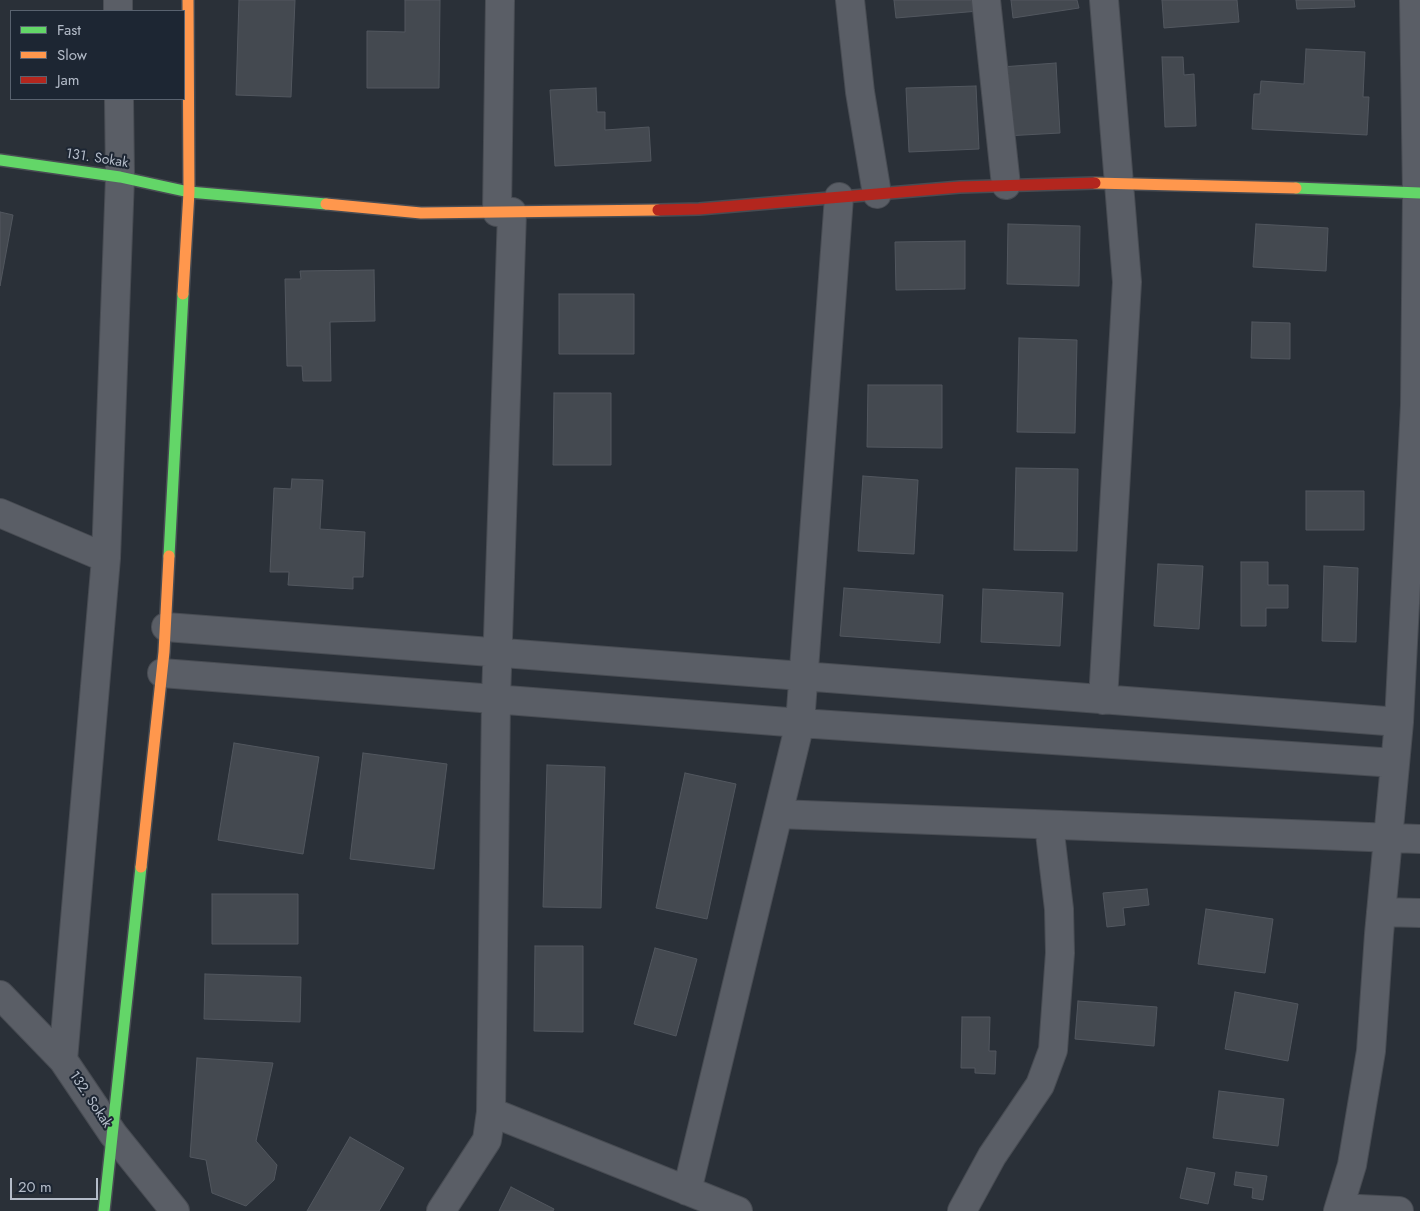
<!DOCTYPE html>
<html>
<head>
<meta charset="utf-8">
<style>
  body { margin:0 }
  #map { position:relative; width:1420px; height:1211px; overflow:hidden; background:#2a3038; font-family:Jost,sans-serif }
  canvas { display:block }
  .legend { position:absolute; left:10px; top:10px; width:175px; height:90px; box-sizing:border-box; background:#1d2633; border:1px solid #59626f; margin:0; padding:6px 9px; list-style:none; font-size:15px; color:#b4bcc9 }
  .legend li { display:flex; align-items:center; gap:10px; height:25px }
  .legend b { width:25px; border:1px solid #59626f }
  .scale { position:absolute; left:10px; top:1178px; width:88px; height:22px; box-sizing:border-box; border:2px solid #b4bcc9; border-top:0; padding-left:6px; font-size:15px; line-height:18px; white-space:nowrap; color:#b4bcc9; -webkit-text-stroke:4px #1d2633; paint-order:stroke }
</style>
</head>
<body>
<div id="map">
<canvas width="1420" height="1211"></canvas>
<ul class="legend">
<li><b style="height:6px;background:#63d668"></b>Fast</li>
<li><b style="height:6px;background:#ff974d"></b>Slow</li>
<li><b style="height:6px;background:#b3261e"></b>Jam</li>
</ul>
<div class="scale">20 m</div>
</div>
<script>
const context = document.querySelector('canvas').getContext('2d');
context.lineJoin = 'round';
function fillPath(path, color) {
  context.fillStyle = color;
  context.fill(path, 'evenodd');
}
function toPath(rows) {
  const path = new Path2D();
  for (const r of rows) {
    path.moveTo(r[0], r[1]);
    for (let i = 2; i < r.length; i += 2) path.lineTo(r[i], r[i + 1]);
  }
  return path;
}
function strokePath(path, color, width, dash) {
  context.strokeStyle = color;
  context.lineWidth = width;
  context.lineCap = dash ? 'butt' : 'round';
  context.setLineDash(dash || []);
  context.stroke(path);
}
function label(font, color, halo, rows, align = 'center') {
  context.font = font + ' Jost,sans-serif';
  context.lineWidth = 4;
  context.setLineDash([]);
  context.textBaseline = 'middle';
  context.strokeStyle = halo;
  context.fillStyle = color;
  for (const [text, x, y, turn = 0] of rows) {
    context.save();
    context.translate(x, y);
    context.rotate((+turn || 0) * Math.PI / 180);
    context.textAlign = isNaN(turn) ? turn : align;
    if (halo) context.strokeText(text, 0, 0);
    context.fillText(text, 0, 0);
    context.restore();
  }
}
const building = toPath([
  [239,0,295,0,291,97,236,95,239,0],
  [405,0,440,0,439,88,367,88,367,31,405,32,405,0],
  [894,0,978,0,979,11,896,18,894,0],
  [1011,0,1077,0,1079,8,1013,18,1011,0],
  [1162,0,1237,0,1239,22,1164,28,1162,0],
  [1296,0,1354,0,1355,7,1297,9,1296,0],
  [1306,49,1365,52,1363,97,1369,97,1367,135,1252,129,1254,94,1260,94,1261,81,1304,84,1306,49],
  [1162,57,1183,57,1184,75,1194,74,1196,126,1165,127,1162,57],
  [1056,63,1060,133,1005,136,1001,67,1056,63],
  [976,86,979,149,909,152,906,88,976,86],
  [596,88,597,112,605,112,605,130,649,127,651,161,555,166,550,90,596,88],
  [0,212,13,215,0,286,0,212],
  [1008,224,1080,226,1079,286,1007,284,1008,224],
  [1256,224,1328,228,1326,271,1253,267,1256,224],
  [965,241,965,289,896,290,895,242,965,241],
  [374,270,375,321,330,322,331,381,303,381,302,366,287,366,285,279,301,279,300,271,374,270],
  [559,294,634,294,634,354,559,354,559,294],
  [1252,322,1290,323,1290,359,1251,358,1252,322],
  [1019,338,1077,340,1075,433,1017,432,1019,338],
  [868,385,942,385,942,448,867,447,868,385],
  [554,393,611,393,611,465,553,465,554,393],
  [1016,468,1078,469,1077,551,1014,550,1016,468],
  [863,476,918,480,914,554,858,551,863,476],
  [292,479,323,480,320,529,365,532,363,577,353,577,353,589,288,585,289,572,270,572,274,488,291,489,292,479],
  [1306,491,1364,491,1364,530,1306,530,1306,491],
  [1241,562,1268,562,1268,585,1288,585,1288,608,1266,608,1266,626,1241,626,1241,562],
  [1158,564,1203,566,1199,629,1154,626,1158,564],
  [1324,566,1358,568,1356,642,1322,641,1324,566],
  [844,588,943,595,940,643,840,636,844,588],
  [983,589,1063,593,1060,646,981,642,983,589],
  [234,743,319,757,303,854,218,840,234,743],
  [363,753,447,764,434,869,350,859,363,753],
  [547,765,605,767,601,908,543,907,547,765],
  [685,773,736,784,707,919,656,908,685,773],
  [1147,889,1149,905,1123,908,1125,925,1107,927,1103,893,1147,889],
  [212,894,298,894,298,944,212,944,212,894],
  [1206,909,1273,919,1265,973,1198,964,1206,909],
  [535,946,583,946,583,1032,534,1031,535,946],
  [655,948,697,959,676,1036,634,1024,655,948],
  [205,974,301,977,300,1022,204,1019,205,974],
  [1235,992,1298,1004,1288,1061,1225,1049,1235,992],
  [1078,1001,1157,1007,1154,1046,1075,1039,1078,1001],
  [962,1017,990,1017,989,1051,996,1051,995,1074,975,1073,975,1068,961,1068,962,1017],
  [197,1058,273,1063,256,1141,277,1165,274,1180,246,1206,212,1193,206,1160,190,1157,197,1058],
  [1219,1091,1284,1099,1278,1146,1213,1138,1219,1091],
  [350,1137,404,1168,379,1211,307,1211,350,1137],
  [1187,1168,1215,1173,1208,1204,1180,1198,1187,1168],
  [1236,1172,1267,1176,1263,1200,1252,1198,1253,1188,1234,1185,1236,1172],
  [511,1187,554,1209,553,1211,499,1211,511,1187]
]);
fillPath(building, '#444950');
strokePath(building, '#52575f', 1);
const street = toPath([
  [118,0,118,11],
  [850,0,860,92,877,194],
  [986,0,1006,185],
  [497,212,500,0],
  [0,513,106,558],
  [166,627,1399,722],
  [162,673,800,723,1395,763],
  [1103,700,1127,282,1104,0],
  [778,814,1420,839],
  [1381,912,1420,913],
  [0,995,63,1060,113,1134,175,1211],
  [63,1060,106,558,120,177,119,99],
  [491,1112,738,1211],
  [687,1191,800,723,839,197],
  [1339,1208,1399,1211],
  [441,1211,487,1140,491,1112,496,699,512,212],
  [962,1211,992,1156,1040,1085,1053,1050,1060,953,1059,909,1049,825],
  [1338,1211,1352,1165,1371,1051,1379,934,1399,722,1415,405,1417,193,1414,0]
]);
const fast = toPath([
  [0,160,120,177,189,192,326,204],
  [1296,188,1420,193],
  [169,556,183,294],
  [104,1211,141,867]
]);
const slow = toPath([
  [1095,183,1296,188],
  [326,204,421,213,658,210],
  [183,294,189,192,188,0],
  [141,867,164,652,169,556]
]);
const jam = toPath([
  [658,210,699,209,960,187,1095,183]
]);
strokePath(street, '#484c53', 30);
strokePath(fast, '#484c53', 14);
strokePath(slow, '#484c53', 14);
strokePath(jam, '#484c53', 14);
strokePath(street, '#5a5e66', 28);
strokePath(fast, '#63d668', 11);
strokePath(slow, '#ff974d', 11);
strokePath(jam, '#b3261e', 11);
label('14px', '#b4bcc9', '#1d2633', [
  ["131. Sokak",97,159,9],
  ["132. Sokak",90,1100,56]
]);
</script>
</body>
</html>
